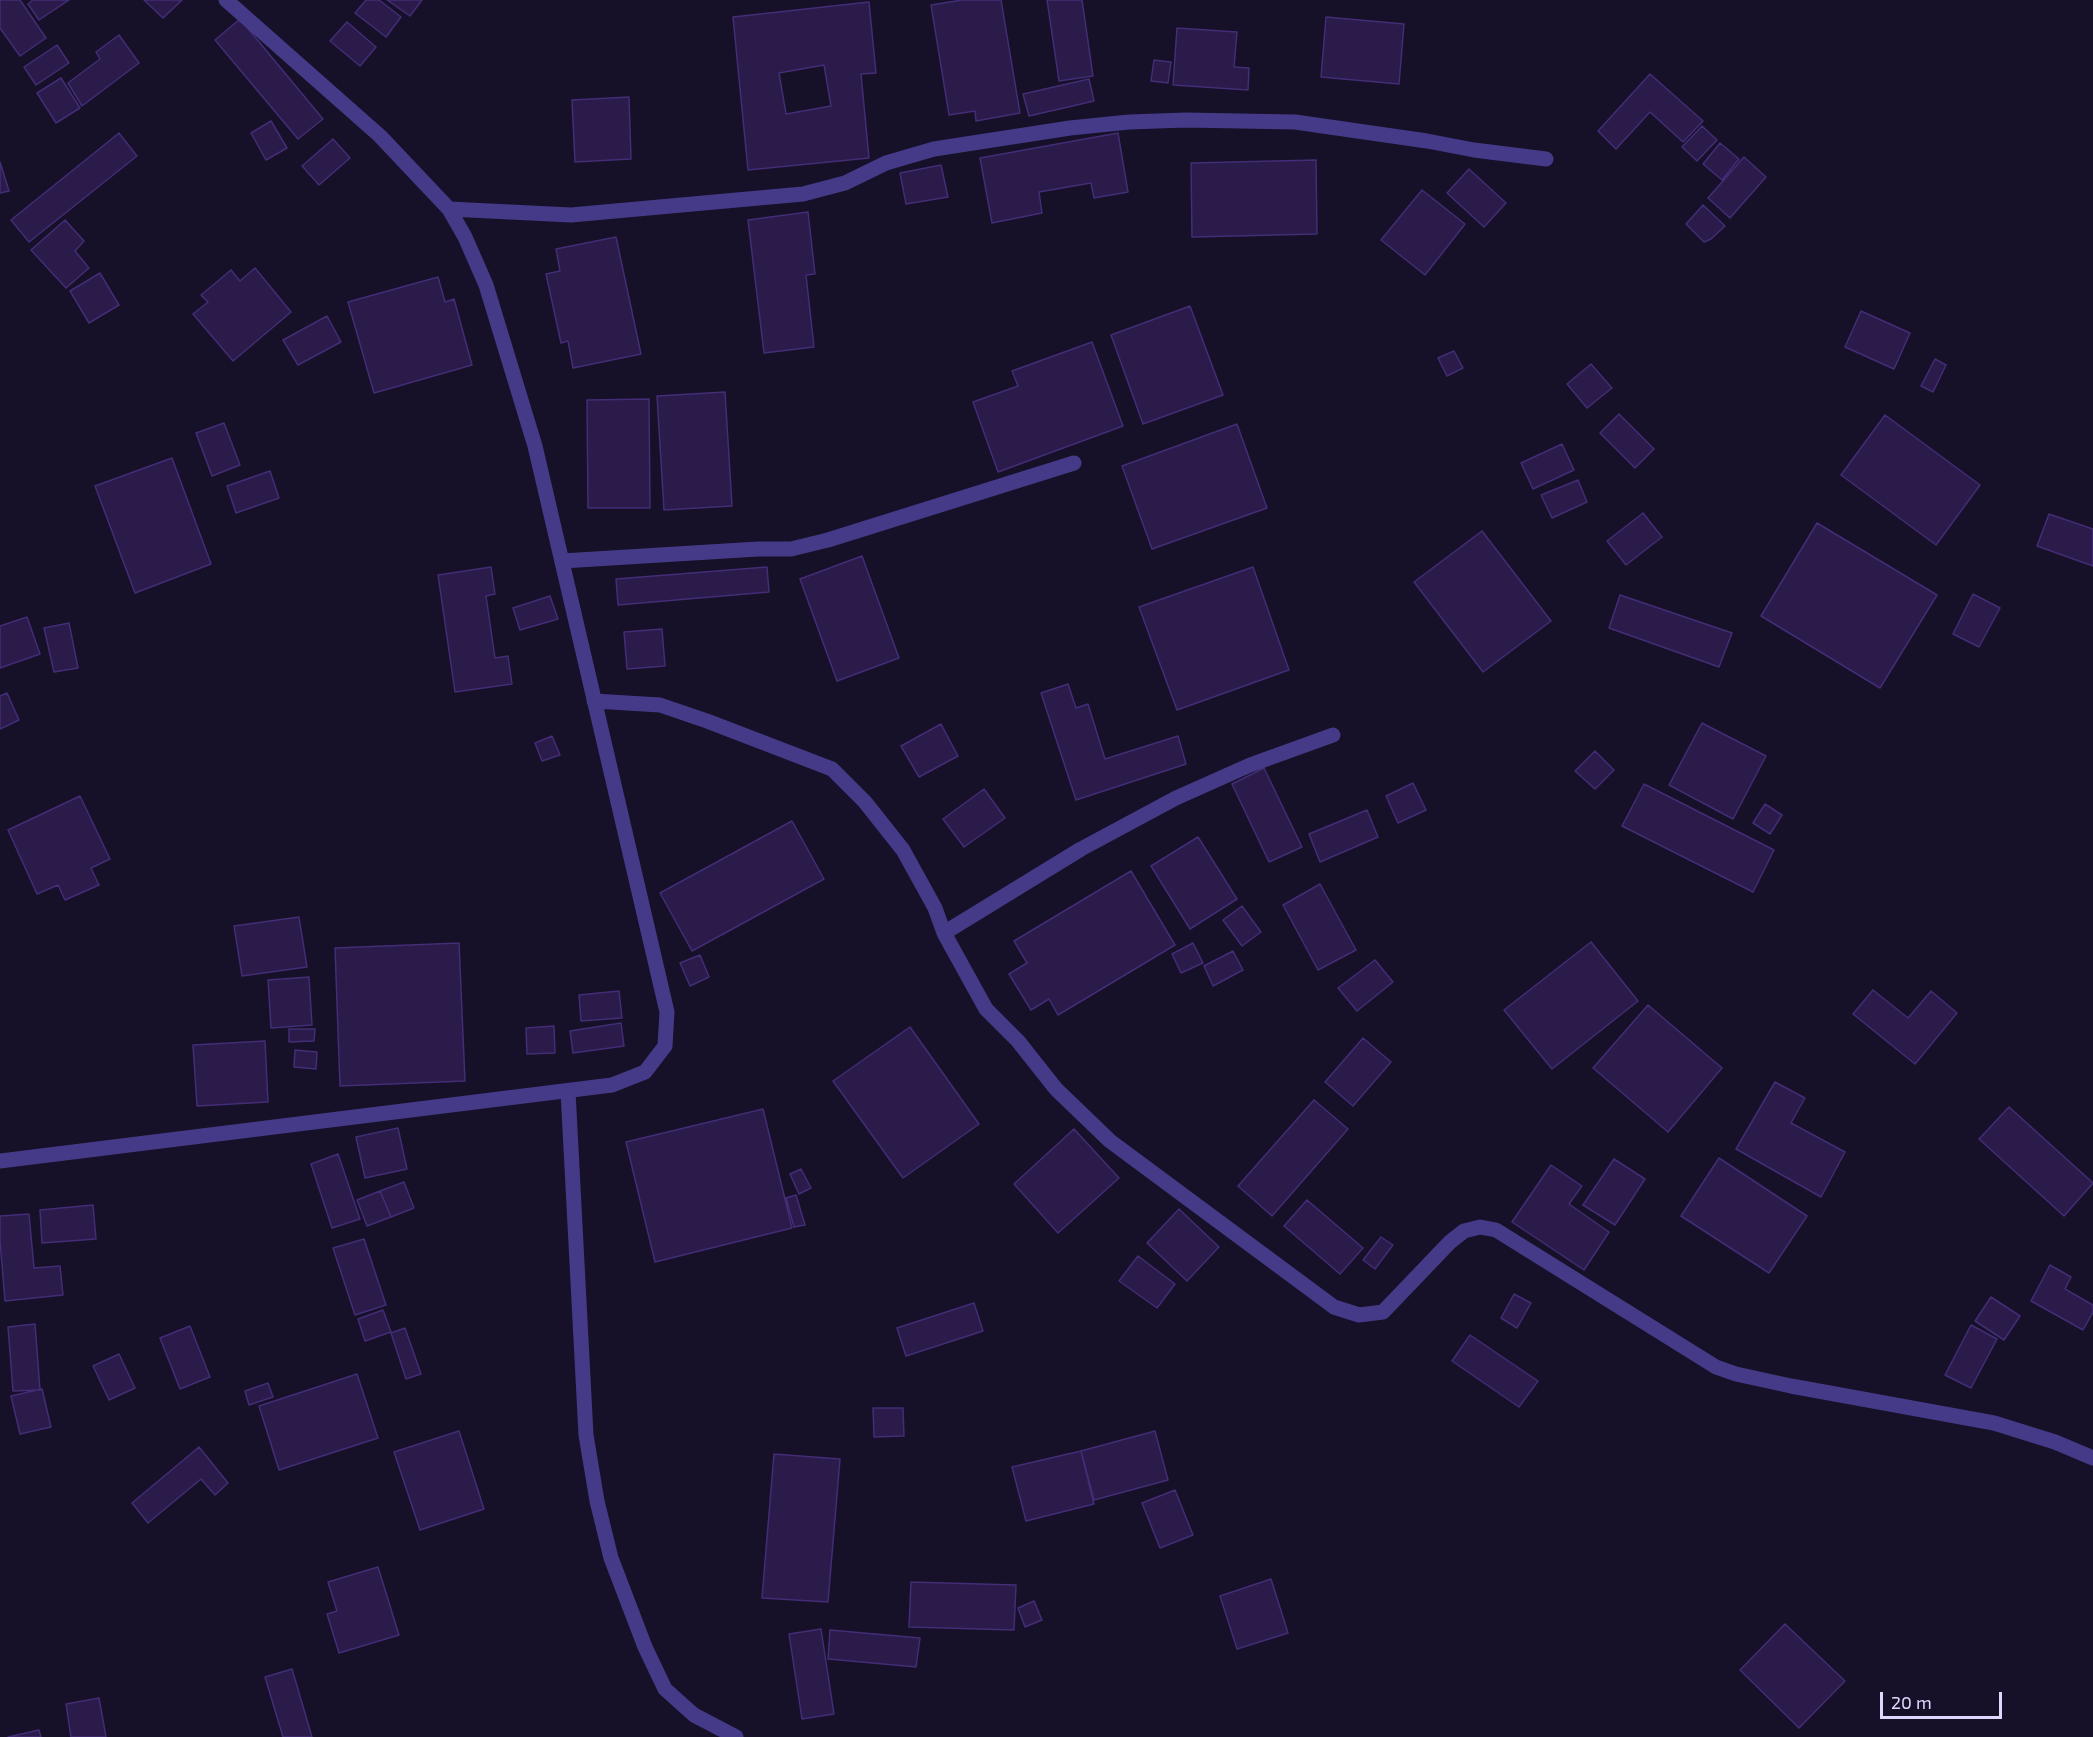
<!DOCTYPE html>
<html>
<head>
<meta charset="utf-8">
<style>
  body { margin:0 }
  #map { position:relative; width:2093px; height:1737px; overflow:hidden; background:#161028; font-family:"Exo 2",sans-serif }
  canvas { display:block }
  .scale { position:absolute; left:1880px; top:1692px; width:122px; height:27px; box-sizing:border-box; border:3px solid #e0d7ff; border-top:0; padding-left:8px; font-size:18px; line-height:21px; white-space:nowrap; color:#e0d7ff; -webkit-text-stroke:4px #161028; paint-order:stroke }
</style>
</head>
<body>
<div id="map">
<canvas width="2093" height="1737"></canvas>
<div class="scale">20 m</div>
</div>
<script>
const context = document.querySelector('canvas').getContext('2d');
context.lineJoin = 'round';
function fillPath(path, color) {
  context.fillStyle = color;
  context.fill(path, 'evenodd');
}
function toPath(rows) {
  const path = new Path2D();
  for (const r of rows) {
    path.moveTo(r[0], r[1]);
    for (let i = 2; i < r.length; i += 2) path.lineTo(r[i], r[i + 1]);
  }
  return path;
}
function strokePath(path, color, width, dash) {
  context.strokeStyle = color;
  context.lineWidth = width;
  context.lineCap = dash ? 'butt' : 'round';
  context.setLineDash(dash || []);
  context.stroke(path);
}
const building = toPath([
  [0,0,20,0,46,38,20,56,0,28,0,0],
  [33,0,69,0,39,20,28,4,33,0],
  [144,0,182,0,163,18,144,0],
  [366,0,379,0,401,17,386,37,355,13,366,0],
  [387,0,422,0,410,16,387,0],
  [962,0,1001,0,1020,113,976,121,975,111,949,115,931,5,962,0],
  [1047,0,1082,0,1093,76,1059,81,1047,0],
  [869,2,876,73,861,74,869,158,748,170,733,17,869,2],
  [824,65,831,106,786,114,779,73,824,65],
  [1326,17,1404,24,1399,84,1321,77,1326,17],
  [240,19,323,119,298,139,215,40,240,19],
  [347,22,376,47,360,66,330,41,347,22],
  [1177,28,1237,32,1234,67,1249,68,1248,90,1173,85,1177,28],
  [119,35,139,63,82,106,68,83,100,59,96,52,119,35],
  [57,45,69,63,36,85,24,67,57,45],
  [1154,60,1171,62,1168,83,1151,81,1154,60],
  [1650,74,1703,121,1683,142,1650,112,1616,149,1598,131,1650,74],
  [61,78,80,108,56,123,37,93,61,78],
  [1089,79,1094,101,1029,116,1023,94,1089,79],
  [629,97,631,159,575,162,572,100,629,97],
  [271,121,287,148,266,160,251,133,271,121],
  [1702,126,1717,140,1697,161,1682,147,1702,126],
  [119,133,137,156,29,242,11,220,119,133],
  [1118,133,1128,192,1094,198,1091,183,1039,192,1042,213,992,223,980,158,1118,133],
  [333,139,350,158,319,185,302,166,333,139],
  [1720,143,1739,159,1722,180,1703,164,1720,143],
  [1744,157,1766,177,1730,218,1708,198,1744,157],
  [1316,160,1317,234,1192,237,1191,163,1316,160],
  [0,162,9,191,0,193,0,162],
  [941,165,948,197,906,204,900,173,941,165],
  [1469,169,1506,203,1484,227,1447,193,1469,169],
  [1422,190,1465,224,1425,275,1381,240,1422,190],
  [1703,205,1725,226,1711,239,1704,242,1686,224,1703,205],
  [808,212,815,274,806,275,814,347,764,353,748,220,808,212],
  [65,220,84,241,75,251,89,268,66,288,31,250,65,220],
  [616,237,641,354,573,368,568,341,561,343,546,274,560,271,556,249,616,237],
  [255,268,291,312,233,361,193,314,208,302,201,295,231,270,240,281,255,268],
  [100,273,119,305,89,323,70,291,100,273],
  [438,277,445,302,454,299,472,365,374,393,348,302,438,277],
  [1190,306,1223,395,1143,424,1111,335,1190,306],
  [1861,311,1910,333,1894,369,1845,347,1861,311],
  [327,316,341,342,298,365,283,340,327,316],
  [1092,342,1123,426,998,472,973,402,1018,386,1012,371,1092,342],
  [1454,351,1463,368,1447,376,1438,358,1454,351],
  [1935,359,1946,365,1933,392,1921,386,1935,359],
  [1591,364,1612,388,1587,408,1567,384,1591,364],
  [725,392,732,506,664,510,657,396,725,392],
  [649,399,650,508,588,508,587,400,649,399],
  [1619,414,1654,449,1635,468,1600,433,1619,414],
  [1885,415,1980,485,1936,545,1841,475,1885,415],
  [224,423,240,465,212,476,196,433,224,423],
  [1237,424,1267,508,1152,549,1122,466,1237,424],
  [1562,444,1574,470,1533,489,1521,463,1562,444],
  [172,458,211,564,135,593,95,486,172,458],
  [270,471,279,498,236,513,227,486,270,471],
  [1578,480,1587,502,1552,518,1541,495,1578,480],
  [1643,513,1662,537,1626,565,1607,541,1643,513],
  [2049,514,2093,529,2093,566,2037,546,2049,514],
  [1817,523,1937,595,1880,688,1761,616,1817,523],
  [1482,531,1551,621,1483,672,1414,582,1482,531],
  [862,556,899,658,837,681,800,579,862,556],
  [491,567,495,594,486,596,495,658,508,656,512,684,455,692,438,575,491,567],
  [767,567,769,592,618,605,616,579,767,567],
  [1253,567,1289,670,1177,710,1139,607,1253,567],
  [1973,594,2000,608,1979,647,1953,634,1973,594],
  [1620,595,1732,633,1719,667,1609,628,1620,595],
  [550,596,558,619,520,630,513,608,550,596],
  [27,617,40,654,0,668,0,626,27,617],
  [69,623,78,668,54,672,44,628,69,623],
  [662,629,665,666,627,669,624,632,662,629],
  [1068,684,1076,708,1088,704,1105,759,1178,736,1186,764,1076,800,1041,693,1068,684],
  [7,693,19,720,0,729,0,696,7,693],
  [1702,723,1766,756,1733,819,1669,785,1702,723],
  [941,724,958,756,919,777,901,746,941,724],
  [552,736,560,755,542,761,535,743,552,736],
  [1595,751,1614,770,1595,789,1575,771,1595,751],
  [1264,768,1302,847,1269,862,1232,784,1264,768],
  [1413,783,1426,810,1398,823,1386,796,1413,783],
  [1644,784,1774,850,1753,892,1622,826,1644,784],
  [984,789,1005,818,964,847,943,819,984,789],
  [80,796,110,859,91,868,99,885,65,900,58,885,37,894,8,830,80,796],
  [1765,804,1782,815,1770,834,1753,823,1765,804],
  [1367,810,1378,837,1320,862,1309,834,1367,810],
  [792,821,824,879,692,951,660,893,792,821],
  [1198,837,1237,899,1190,929,1151,866,1198,837],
  [1131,871,1175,945,1058,1015,1049,999,1031,1010,1009,974,1027,963,1014,941,1131,871],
  [1320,884,1356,950,1318,970,1283,905,1320,884],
  [1242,906,1261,932,1242,946,1223,920,1242,906],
  [299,917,307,967,242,976,234,926,299,917],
  [1591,942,1638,1001,1552,1069,1504,1010,1591,942],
  [459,943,465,1081,340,1086,335,948,459,943],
  [1193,943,1203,963,1181,973,1172,954,1193,943],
  [1233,951,1243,970,1213,986,1204,966,1233,951],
  [700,955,709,977,690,986,680,963,700,955],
  [1375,960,1393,982,1357,1011,1338,988,1375,960],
  [309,977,312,1025,271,1028,268,980,309,977],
  [1873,990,1908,1018,1931,991,1957,1013,1915,1064,1853,1014,1873,990],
  [619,991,622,1018,581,1021,579,995,619,991],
  [1648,1005,1722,1068,1668,1132,1593,1068,1648,1005],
  [621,1023,624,1046,573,1053,570,1031,621,1023],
  [554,1026,555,1053,527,1054,526,1028,554,1026],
  [910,1027,979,1124,903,1178,833,1081,910,1027],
  [289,1029,315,1029,314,1041,289,1042,289,1029],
  [1363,1038,1391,1062,1353,1106,1325,1082,1363,1038],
  [265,1041,268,1102,197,1106,193,1045,265,1041],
  [295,1050,317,1052,316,1069,294,1067,295,1050],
  [1775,1082,1805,1098,1791,1123,1845,1152,1821,1197,1736,1149,1775,1082],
  [1314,1100,1348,1129,1272,1216,1238,1186,1314,1100],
  [2009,1107,2093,1183,2064,1216,1979,1139,2009,1107],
  [763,1109,792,1228,655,1262,626,1142,763,1109],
  [398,1128,407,1169,365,1178,356,1137,398,1128],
  [1074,1129,1119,1178,1058,1233,1014,1184,1074,1129],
  [338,1154,360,1219,332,1228,311,1164,338,1154],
  [1719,1158,1807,1216,1769,1273,1681,1216,1719,1158],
  [1614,1159,1645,1179,1615,1225,1583,1205,1614,1159],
  [1551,1165,1582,1186,1569,1204,1609,1232,1584,1270,1512,1222,1551,1165],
  [801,1169,811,1188,799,1194,790,1174,801,1169],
  [404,1182,414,1208,391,1217,380,1191,404,1182],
  [380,1191,391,1217,367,1226,357,1200,380,1191],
  [796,1195,805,1225,794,1227,786,1198,796,1195],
  [1307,1200,1363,1248,1340,1274,1284,1226,1307,1200],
  [93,1205,96,1239,42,1243,40,1210,93,1205],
  [1179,1209,1219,1247,1187,1281,1147,1243,1179,1209],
  [29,1214,34,1268,60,1266,63,1295,5,1301,0,1241,0,1216,29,1214],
  [1381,1237,1393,1245,1375,1269,1363,1260,1381,1237],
  [364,1239,386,1305,355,1315,333,1248,364,1239],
  [1138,1256,1175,1284,1157,1308,1119,1281,1138,1256],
  [2050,1265,2071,1277,2065,1289,2093,1305,2093,1312,2083,1330,2031,1301,2050,1265],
  [1514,1294,1531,1303,1517,1328,1501,1318,1514,1294],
  [1991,1297,2020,1316,2004,1340,1975,1321,1991,1297],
  [974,1303,983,1331,906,1356,897,1328,974,1303],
  [383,1310,391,1332,365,1341,358,1319,383,1310],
  [35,1324,40,1390,13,1391,8,1327,35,1324],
  [1971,1325,1997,1339,1971,1388,1945,1375,1971,1325],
  [190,1326,210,1377,180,1389,160,1338,190,1326],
  [405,1328,421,1374,406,1379,391,1333,405,1328],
  [1470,1335,1538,1381,1519,1407,1452,1361,1470,1335],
  [119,1354,135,1388,109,1400,93,1366,119,1354],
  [357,1374,378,1438,279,1470,259,1406,357,1374],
  [268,1383,273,1397,249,1405,245,1391,268,1383],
  [42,1389,51,1427,20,1434,11,1396,42,1389],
  [873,1408,903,1408,904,1436,874,1437,873,1408],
  [459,1431,484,1509,420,1530,394,1452,459,1431],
  [1155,1431,1168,1480,1094,1500,1081,1451,1155,1431],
  [199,1447,228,1483,215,1495,201,1479,148,1523,132,1503,199,1447],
  [1081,1451,1094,1504,1026,1521,1012,1467,1081,1451],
  [774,1454,840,1459,828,1602,762,1598,774,1454],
  [1175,1490,1193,1535,1160,1548,1142,1503,1175,1490],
  [378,1567,399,1635,339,1653,327,1614,337,1611,328,1582,378,1567],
  [1271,1579,1288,1633,1237,1649,1220,1596,1271,1579],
  [911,1582,1016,1585,1014,1630,909,1627,911,1582],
  [1034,1601,1042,1620,1025,1627,1018,1608,1034,1601],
  [1785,1624,1845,1681,1799,1728,1740,1670,1785,1624],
  [821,1629,834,1714,802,1719,789,1634,821,1629],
  [830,1630,920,1638,916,1667,828,1659,830,1630],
  [292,1669,312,1737,283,1737,265,1677,292,1669],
  [99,1698,106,1737,71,1737,66,1704,99,1698],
  [39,1730,41,1737,8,1737,39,1730]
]);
fillPath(building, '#2a1b4a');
strokePath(building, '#432d76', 1.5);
strokePath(toPath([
  [449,209,571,215,803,194,845,183,886,163,934,149,1070,128,1129,122,1186,120,1295,122,1427,141,1474,150,1546,159],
  [562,561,758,549,791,549,828,540,1074,463],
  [594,701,660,705,707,721,832,769,865,802,903,850,935,908,944,933,986,1009,1018,1041,1056,1089,1110,1141,1334,1307,1359,1315,1383,1312,1450,1242,1464,1231,1480,1227,1496,1230,1716,1367,1736,1374,1791,1386,1994,1423,2055,1442,2093,1458],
  [944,933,1081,849,1176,798,1250,765,1333,735],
  [568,1091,586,1435,597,1501,611,1558,645,1647,665,1689,694,1715,736,1737],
  [0,1161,612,1085,645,1072,665,1046,667,1012,535,446,486,285,465,237,449,209,380,136,226,0]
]), '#453a88', 15);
</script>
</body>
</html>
